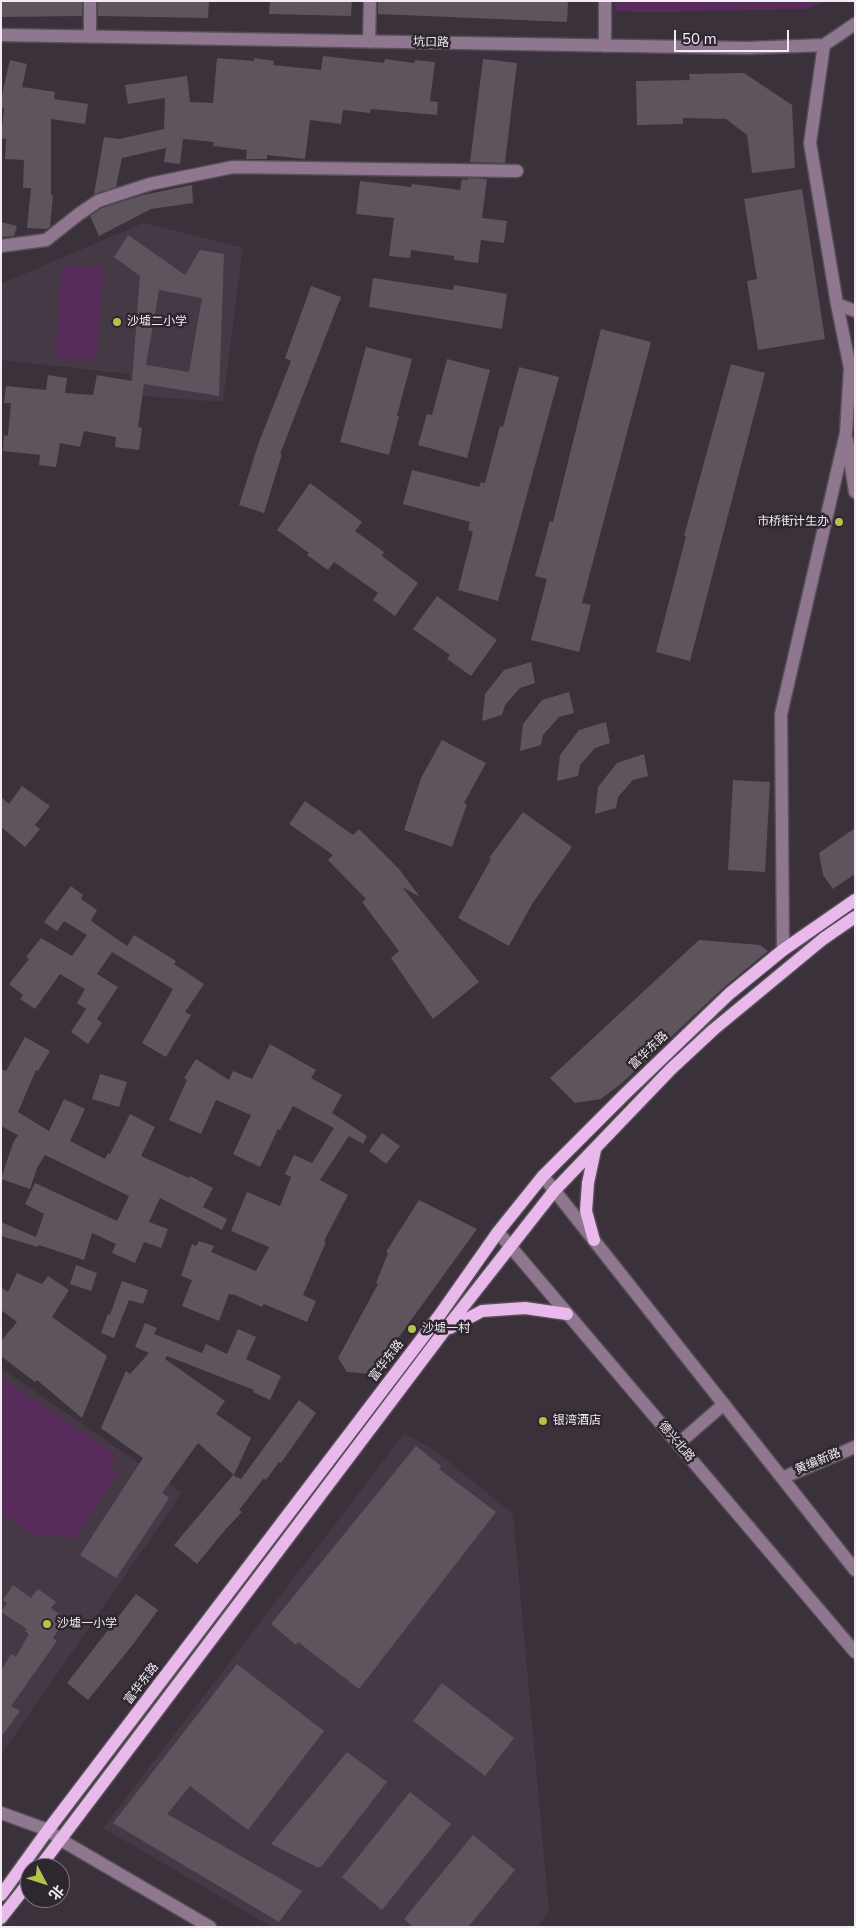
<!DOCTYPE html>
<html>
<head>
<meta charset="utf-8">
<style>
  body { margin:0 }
  #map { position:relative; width:856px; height:1928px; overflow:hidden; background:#3a313a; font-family:"Nunito Sans","Noto Sans SC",sans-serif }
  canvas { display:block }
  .frame { position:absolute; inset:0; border:2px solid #f2ecf2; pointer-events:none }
  .north { position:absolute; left:20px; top:1858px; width:50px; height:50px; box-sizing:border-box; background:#2f2730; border:1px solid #7d767e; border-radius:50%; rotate:130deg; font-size:14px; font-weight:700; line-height:20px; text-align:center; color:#f2ecf2 }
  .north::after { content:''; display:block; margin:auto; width:18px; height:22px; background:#b5c249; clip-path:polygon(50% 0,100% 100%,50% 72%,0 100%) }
  .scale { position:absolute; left:674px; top:30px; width:115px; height:22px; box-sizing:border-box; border:2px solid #f2ecf2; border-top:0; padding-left:6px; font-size:15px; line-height:18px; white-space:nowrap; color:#f2ecf2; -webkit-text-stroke:4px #2f2730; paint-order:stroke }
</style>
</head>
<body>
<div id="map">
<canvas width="856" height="1928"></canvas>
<div class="frame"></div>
<div class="north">北</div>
<div class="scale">50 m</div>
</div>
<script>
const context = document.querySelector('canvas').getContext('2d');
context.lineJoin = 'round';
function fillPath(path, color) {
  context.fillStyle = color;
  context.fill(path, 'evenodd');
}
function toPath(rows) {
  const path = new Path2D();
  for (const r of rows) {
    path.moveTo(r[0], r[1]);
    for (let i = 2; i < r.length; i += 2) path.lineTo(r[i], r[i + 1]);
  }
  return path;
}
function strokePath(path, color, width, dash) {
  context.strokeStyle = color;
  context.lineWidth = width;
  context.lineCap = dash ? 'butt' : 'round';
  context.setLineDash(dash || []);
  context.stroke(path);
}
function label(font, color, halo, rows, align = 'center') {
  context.font = font + ' "Nunito Sans","Noto Sans SC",sans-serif';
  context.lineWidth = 5;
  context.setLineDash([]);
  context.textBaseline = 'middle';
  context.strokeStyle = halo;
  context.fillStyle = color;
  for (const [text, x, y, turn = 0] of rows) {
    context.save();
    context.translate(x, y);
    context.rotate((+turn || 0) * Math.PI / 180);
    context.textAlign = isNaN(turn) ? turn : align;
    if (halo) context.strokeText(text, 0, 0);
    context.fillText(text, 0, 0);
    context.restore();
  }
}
fillPath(toPath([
  [143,223,243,248,223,402,129,395,130,374,1,360,1,284],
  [1,1368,182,1493,1,1755],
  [404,1434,433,1449,513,1514,549,1911,538,1927,272,1927,103,1828]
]), '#463946');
fillPath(toPath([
  [615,1,825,1,806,9,652,12,615,11],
  [62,265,104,268,96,360,55,357],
  [1,1377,117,1455,108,1468,117,1475,74,1538,31,1534,1,1513]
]), '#572c5a');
fillPath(toPath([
  [1,1,82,1,82,16,1,17],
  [98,1,209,1,208,18,98,16],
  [270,1,352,1,351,16,269,14],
  [378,1,568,1,567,22,378,14],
  [323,56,384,63,385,59,414,63,415,60,435,62,430,101,438,102,437,115,371,109,370,113,343,110,341,124,310,120,305,159,267,155,267,159,246,159,247,150,213,146,214,142,183,139,180,164,164,162,166,148,122,158,116,187,94,194,104,137,119,139,164,129,165,98,128,104,125,85,187,76,190,102,213,103,217,58,254,61,254,58,274,61,273,65,321,70],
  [483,59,517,63,505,163,470,162],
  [10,60,27,64,22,87,55,92,54,99,88,104,85,124,51,119,51,195,53,195,50,227,46,229,27,228,31,188,23,188,24,160,5,159,6,139,1,138,4,108,1,108,1,99],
  [744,73,792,105,795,168,752,173,747,135,726,119,683,118,683,124,637,125,636,81,690,80,689,74],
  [468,178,487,179,482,218,507,221,504,243,481,240,478,263,454,260,454,256,411,250,410,258,389,256,394,218,356,214,360,181,411,187,412,184,460,190,462,179,468,180],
  [192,185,193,203,151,209,99,236,90,216,102,208,143,195],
  [802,189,825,339,758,350,747,281,757,279,744,199],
  [1,222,17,226,14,236,1,237],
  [128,235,185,275,200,250,224,254,219,396,144,384,138,427,142,428,139,450,115,447,116,437,84,431,80,447,60,443,56,467,39,465,40,455,3,451,4,435,8,436,11,403,4,403,6,386,46,390,48,375,67,378,65,393,93,395,97,375,132,381,140,276,114,257],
  [159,290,202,298,189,372,146,365],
  [373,278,453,290,454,285,507,294,502,329,369,307],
  [311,286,341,297,280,454,282,454,264,513,239,505,259,442,291,361,285,358],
  [601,329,651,342,582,603,591,605,579,652,531,640,547,579,535,576,550,521,553,522],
  [366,347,412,359,397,416,399,416,389,455,340,442],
  [447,359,490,370,467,458,418,445,427,414,432,415],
  [731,364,765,373,690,661,656,652,686,536,684,536],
  [519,367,559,377,498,601,458,590,473,532,468,530,470,522,403,504,412,470,479,487,481,482,485,483,500,426,503,427],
  [310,483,362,522,355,531,384,552,382,556,418,583,395,616,373,600,378,593,334,562,328,570,307,555,309,553,277,530],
  [437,596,497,640,471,676,447,659,450,655,413,629],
  [531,662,535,683,520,688,505,705,502,715,482,721,485,694,504,670],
  [569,692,574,713,559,717,543,735,541,745,520,751,523,724,542,700],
  [606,722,610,743,595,748,580,765,578,776,557,781,560,755,579,730],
  [442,740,486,763,464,803,467,804,452,847,404,830,421,778],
  [644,754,648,776,633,780,618,797,616,808,595,814,598,787,617,763],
  [733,780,770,782,765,872,728,870],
  [22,786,50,806,35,825,40,829,25,847,1,827,1,797,9,804],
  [305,801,353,835,359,829,399,869,420,897,402,887,479,982,433,1019,391,958,399,951,362,902,366,899,328,860,333,855,289,824],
  [523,812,572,847,532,904,509,946,458,918,491,859,489,858],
  [855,828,855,874,833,889,823,875,819,853],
  [71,886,83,895,81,899,97,910,91,921,127,946,134,935,176,961,174,964,204,984,185,1012,191,1015,166,1057,142,1043,173,989,112,952,97,974,118,987,97,1019,102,1023,88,1044,71,1032,86,1009,77,1003,85,989,60,974,35,1009,20,999,23,995,9,984,29,959,26,957,41,938,72,956,87,935,64,921,57,931,44,922],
  [699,940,760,945,768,951,723,988,622,1083,601,1099,575,1103,550,1078],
  [25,1037,50,1051,38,1071,36,1070,18,1112,49,1131,64,1099,85,1109,70,1141,105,1159,108,1153,110,1154,130,1114,155,1127,141,1156,189,1178,190,1176,213,1188,203,1207,227,1219,222,1230,160,1198,149,1222,168,1229,161,1248,144,1242,135,1263,112,1253,116,1244,92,1233,84,1260,39,1245,38,1247,1,1236,1,1222,36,1237,44,1214,25,1204,35,1183,117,1221,129,1196,45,1155,37,1168,30,1189,1,1179,13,1143,18,1135,1,1126,1,1069,6,1071],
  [270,1044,316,1070,311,1078,342,1095,332,1113,367,1136,363,1144,349,1136,320,1180,348,1195,324,1241,326,1242,303,1295,316,1301,307,1322,264,1304,262,1307,233,1294,233,1295,229,1294,219,1321,182,1306,192,1280,181,1276,192,1244,196,1246,199,1241,214,1246,211,1252,256,1271,269,1247,231,1231,247,1192,280,1206,291,1177,285,1174,294,1155,312,1163,334,1128,293,1106,280,1130,278,1129,260,1167,233,1154,251,1115,216,1100,201,1134,169,1120,187,1080,184,1078,196,1059,229,1080,233,1071,252,1079],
  [100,1074,127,1082,119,1107,92,1099],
  [382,1133,400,1146,386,1164,369,1151],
  [419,1200,477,1229,372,1374,347,1372,338,1358,378,1284,376,1283,388,1253,386,1252],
  [76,1265,97,1273,91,1291,70,1284],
  [17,1273,42,1284,48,1276,69,1290,52,1317,107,1356,82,1418,37,1380,35,1382,1,1356,1,1341,17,1322,1,1310,1,1287,8,1292],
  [122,1281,148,1290,143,1304,129,1300,114,1338,101,1333,108,1314,110,1315],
  [145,1323,157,1328,154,1334,202,1353,206,1344,227,1354,238,1329,256,1337,246,1359,281,1376,270,1400,253,1392,254,1390,167,1356,165,1359,225,1401,216,1414,251,1438,234,1475,198,1443,162,1493,169,1498,116,1578,80,1555,143,1458,101,1428,126,1371,130,1374,149,1353,135,1347],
  [299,1400,316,1413,281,1463,279,1462,266,1480,264,1478,239,1510,242,1512,225,1530,197,1564,174,1545,233,1475,241,1479],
  [416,1446,441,1466,439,1469,496,1512,359,1689,298,1642,296,1645,271,1624],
  [13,1585,31,1598,38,1589,56,1602,51,1608,66,1619,53,1638,57,1641,11,1706,20,1711,1,1737,1,1671,11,1654,16,1657,29,1634,25,1631,27,1629,1,1612,7,1603,3,1600],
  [136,1594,158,1610,134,1643,88,1700,67,1683],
  [237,1664,324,1731,248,1830,190,1786,167,1814,302,1891,279,1922,113,1823],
  [442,1683,514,1738,485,1776,413,1721],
  [347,1752,387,1782,321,1867,317,1867,271,1844],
  [410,1792,451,1824,382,1910,342,1877],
  [473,1835,515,1870,468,1927,413,1927,404,1919]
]), '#5e545e');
const minor = toPath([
  [1,35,747,48,824,45,855,24],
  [90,37,90,1],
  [369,42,370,1],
  [605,46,605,1],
  [1,246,46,240,79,214,98,201,150,184,233,167,517,171],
  [837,304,855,311],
  [847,440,855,492],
  [783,950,781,714,846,433,850,368,837,304,810,143,824,45],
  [543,1176,855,1570],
  [498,1232,855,1652],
  [678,1444,724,1404],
  [782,1478,855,1447],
  [1,1813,48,1830,61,1840,210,1927]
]);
const major = toPath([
  [594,1240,586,1211,588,1183,595,1150],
  [450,1328,482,1311,525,1308,567,1314],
  [39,1868,445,1330,554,1191,671,1069,713,1030,823,939,855,917],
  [1,1895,48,1830,439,1316,498,1232,543,1176,625,1094,729,994,783,950,855,900],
  [1,1918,30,1881]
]);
strokePath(minor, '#574f57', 15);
strokePath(major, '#574f57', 15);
strokePath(minor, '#8f778f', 12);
strokePath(major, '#e9b9eb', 12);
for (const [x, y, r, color] of [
  [117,322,5,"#b5c249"],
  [839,522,5,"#b5c249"],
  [412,1329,5,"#b5c249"],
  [543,1421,5,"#b5c249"],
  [47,1624,5,"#b5c249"]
]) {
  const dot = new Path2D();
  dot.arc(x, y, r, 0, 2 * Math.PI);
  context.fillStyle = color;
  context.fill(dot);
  strokePath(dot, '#2f2730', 2);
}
label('12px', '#f2ecf2', '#2f2730', [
  ["坑口路",431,43,1],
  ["富华东路",649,1051,-44],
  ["富华东路",387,1361,-53],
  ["德兴北路",676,1442,50],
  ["黄编新路",818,1462,-23],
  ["富华东路",142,1684,-53]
]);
label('12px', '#f2ecf2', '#2f2730', [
  ["沙墟二小学",127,322],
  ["市桥街计生办",829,522,"right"],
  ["沙墟一村",422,1329],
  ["银湾酒店",553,1421],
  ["沙墟一小学",57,1624]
], 'left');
</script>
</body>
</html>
